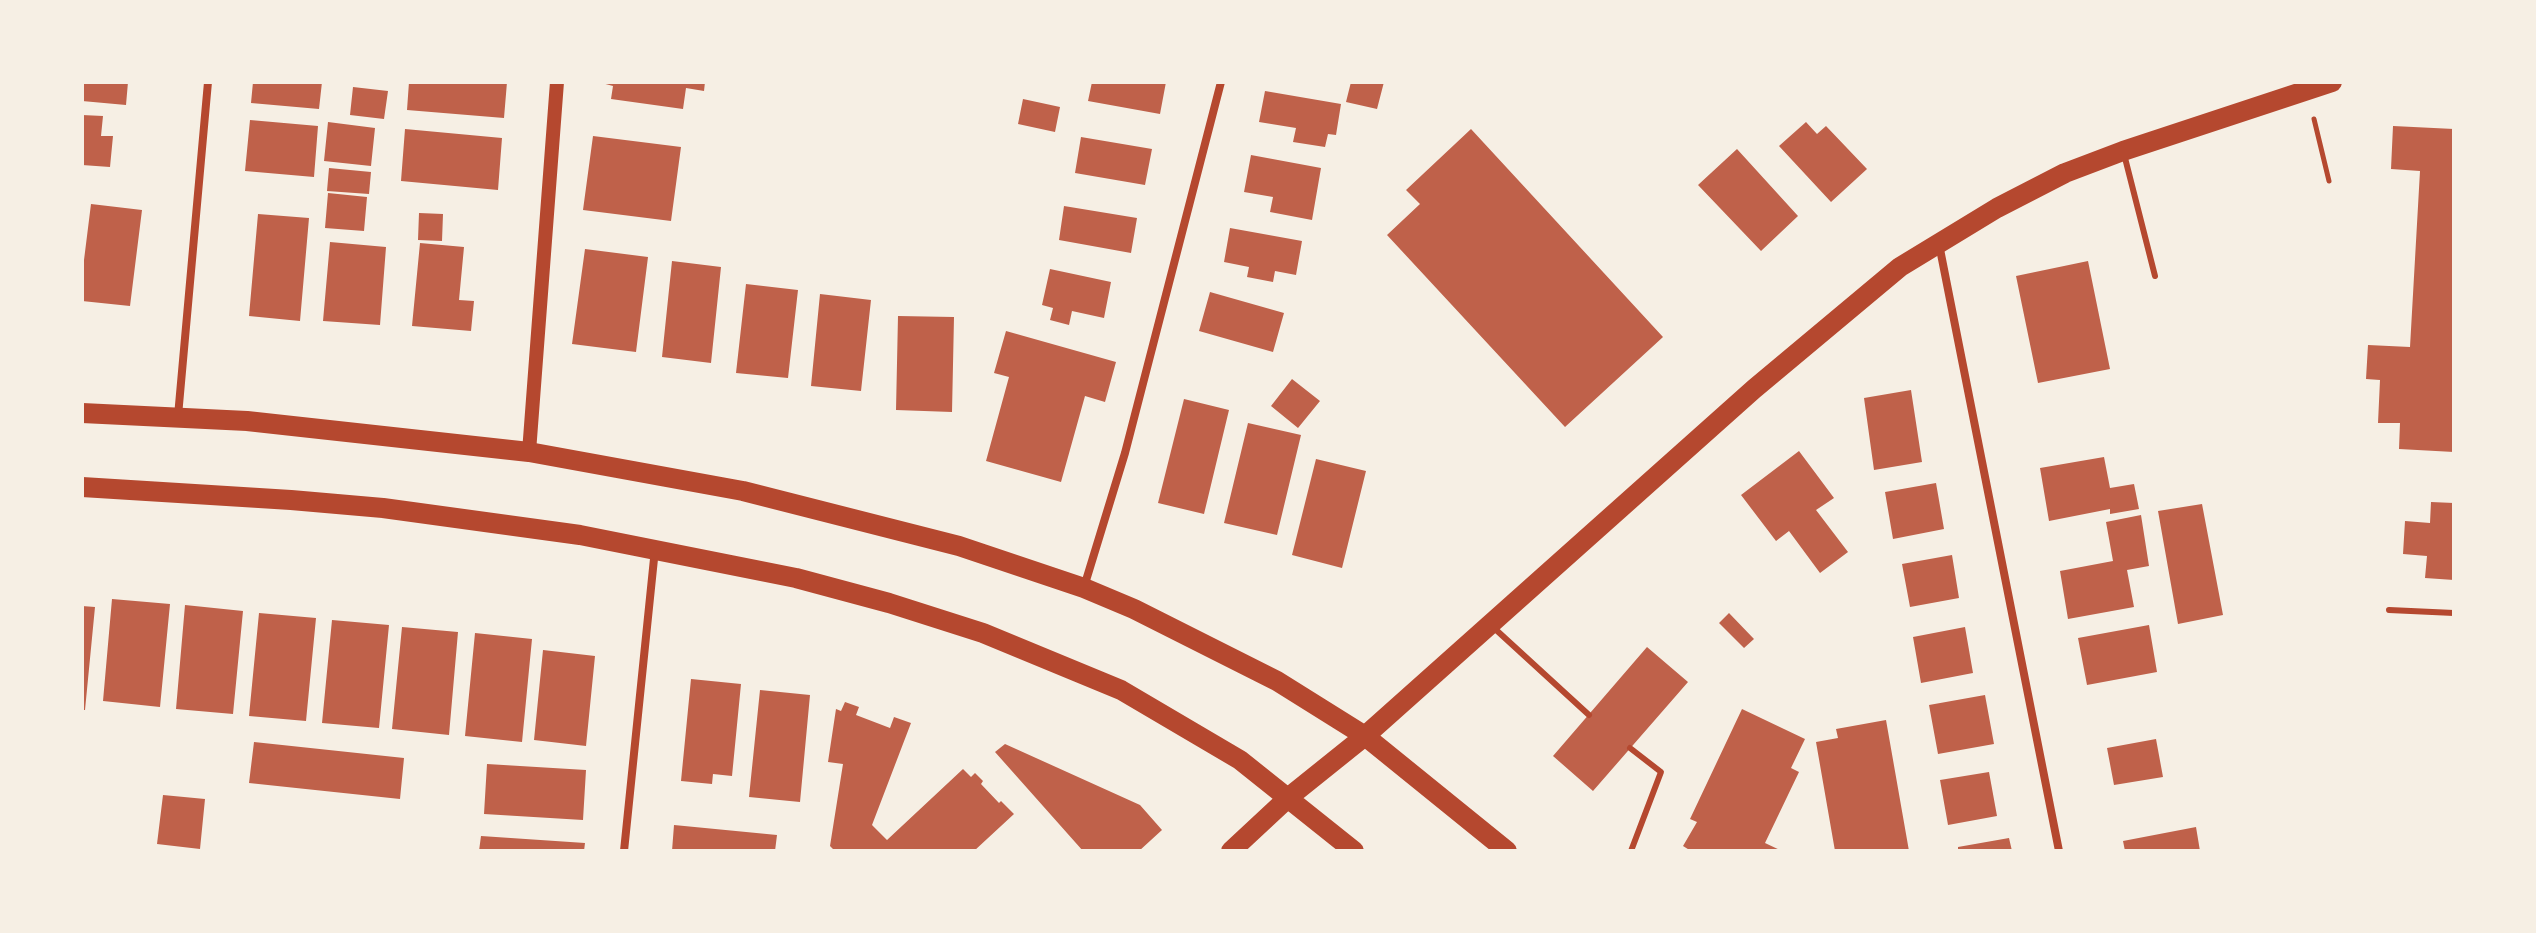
<!DOCTYPE html>
<html>
<head>
<meta charset="utf-8">
<style>
  body { margin:0 }
  #map { position:relative; width:2536px; height:933px; overflow:hidden; background:#f6efe4; font-family:Cabin,sans-serif }
  canvas { display:block }
  .frame { position:absolute; inset:0; border:84px solid #f6efe4; pointer-events:none }
</style>
</head>
<body>
<div id="map">
<canvas width="2536" height="933"></canvas>
<div class="frame"></div>
</div>
<script>
const context = document.querySelector('canvas').getContext('2d');
context.lineJoin = 'round';
function fillPath(path, color) {
  context.fillStyle = color;
  context.fill(path, 'evenodd');
}
function toPath(rows) {
  const path = new Path2D();
  for (const r of rows) {
    path.moveTo(r[0], r[1]);
    for (let i = 2; i < r.length; i += 2) path.lineTo(r[i], r[i + 1]);
  }
  return path;
}
function strokePath(path, color, width, dash) {
  context.strokeStyle = color;
  context.lineWidth = width;
  context.lineCap = dash ? 'butt' : 'round';
  context.setLineDash(dash || []);
  context.stroke(path);
}
fillPath(toPath([
  [82,82,128,82,126,105,82,101],
  [253,82,322,82,319,109,251,103],
  [409,82,507,82,504,118,407,110],
  [598,82,705,82,704,91,686,88,683,109,611,99,613,86],
  [1092,82,1166,82,1160,114,1088,101],
  [1351,82,1384,82,1377,109,1346,102],
  [353,87,388,91,384,119,350,115],
  [1265,91,1341,104,1336,135,1328,134,1325,147,1293,142,1296,128,1259,122],
  [1023,99,1060,107,1055,132,1018,124],
  [82,115,103,116,101,136,113,136,110,167,82,165],
  [250,120,318,126,314,177,245,171],
  [328,122,375,128,371,166,324,161],
  [1806,122,1817,134,1826,126,1867,169,1831,202,1779,146],
  [2393,126,2454,129,2454,452,2399,449,2400,423,2378,423,2380,380,2366,379,2368,345,2410,347,2420,171,2391,169],
  [405,129,502,138,498,190,401,181],
  [1471,129,1663,337,1565,427,1387,235,1420,204,1406,190],
  [593,136,681,147,671,221,583,210],
  [1081,137,1152,149,1145,185,1075,173],
  [1737,149,1798,216,1761,251,1698,185],
  [1251,155,1321,168,1312,220,1270,212,1273,197,1244,192],
  [329,168,371,172,369,194,327,191],
  [328,193,367,197,364,231,325,228],
  [91,204,142,210,130,306,82,301,82,276],
  [1064,206,1137,218,1131,253,1059,240],
  [419,213,443,214,442,241,418,240],
  [258,214,309,218,300,321,249,316],
  [1230,228,1302,241,1296,275,1275,271,1273,282,1247,277,1249,267,1224,262],
  [330,242,386,247,380,325,323,321],
  [420,243,464,247,459,300,474,301,471,331,412,326],
  [585,249,648,257,636,352,572,344],
  [672,261,721,267,711,363,662,357],
  [2088,261,2110,369,2038,383,2016,276],
  [1050,269,1111,282,1104,318,1072,311,1069,325,1050,320,1053,308,1042,305],
  [746,284,798,290,788,378,736,373],
  [1210,292,1284,313,1273,352,1199,331],
  [820,294,871,300,861,391,811,386],
  [898,316,954,317,952,412,896,410],
  [1006,331,1116,362,1105,402,1085,396,1061,482,986,461,1009,377,994,373],
  [1292,379,1320,401,1298,428,1271,406],
  [1911,390,1922,462,1874,470,1864,398],
  [1184,399,1229,410,1204,514,1158,503],
  [1248,423,1301,435,1277,535,1224,523],
  [1799,451,1834,498,1816,510,1848,552,1820,573,1789,531,1776,541,1741,495],
  [2104,457,2110,488,2134,484,2139,509,2110,514,2110,509,2049,521,2040,468],
  [1316,459,1366,471,1342,568,1292,555],
  [1936,483,1944,529,1893,539,1885,492],
  [2431,502,2454,503,2454,580,2425,578,2427,556,2403,554,2405,521,2430,523],
  [2202,504,2223,615,2178,624,2158,511],
  [2141,515,2149,566,2127,570,2134,607,2068,619,2060,571,2113,561,2106,522],
  [1952,555,1959,598,1910,607,1902,564],
  [112,599,170,604,160,707,103,701],
  [185,605,243,611,233,714,176,709],
  [82,606,95,607,85,710,82,710],
  [259,613,316,618,306,721,249,716],
  [1729,613,1754,639,1744,648,1719,623],
  [332,620,389,625,379,728,322,723],
  [2149,625,2157,672,2087,685,2078,638],
  [402,627,458,632,449,735,392,729],
  [1965,627,1973,673,1921,683,1913,637],
  [475,633,532,639,522,742,465,736],
  [1647,647,1688,682,1593,791,1553,756],
  [543,650,595,656,586,746,534,740],
  [691,679,741,684,732,776,713,774,712,784,681,781],
  [760,690,810,695,800,802,749,797],
  [1985,695,1994,744,1938,754,1929,705],
  [845,702,859,707,856,715,890,728,894,717,911,723,872,825,887,840,963,769,971,777,975,773,983,781,981,784,999,803,1001,801,1014,814,974,851,835,851,830,846,843,764,828,762,836,709,841,711],
  [1742,709,1805,739,1791,768,1799,772,1765,843,1782,851,1691,851,1683,846,1697,822,1690,819],
  [1886,720,1909,851,1835,851,1816,742,1838,738,1836,729],
  [2156,739,2163,777,2114,785,2107,748],
  [254,742,404,758,400,799,249,783],
  [1005,744,1140,805,1162,830,1139,851,1083,851,995,752],
  [487,764,586,770,583,820,484,814],
  [1989,772,1997,816,1948,825,1940,780],
  [163,795,205,799,200,849,157,844],
  [674,825,777,835,775,851,672,851],
  [2196,827,2200,851,2125,851,2123,841],
  [481,836,585,843,584,851,479,851],
  [2009,838,2012,851,1958,851,1958,847]
]), '#bf614a');
strokePath(toPath([
  [2314,119,2329,181]
]), '#b5482f', 5);
strokePath(toPath([
  [2124,154,2155,276],
  [2389,610,2454,613],
  [1494,628,1589,715],
  [1630,748,1661,772,1631,851]
]), '#b5482f', 6);
strokePath(toPath([
  [1939,244,2059,851],
  [178,416,208,82],
  [1084,587,1125,453,1221,82],
  [624,851,655,549]
]), '#b5482f', 8);
strokePath(toPath([
  [529,452,557,82]
]), '#b5482f', 14);
strokePath(toPath([
  [82,413,247,421,529,452,743,491,959,546,1084,588,1134,609,1277,681,1365,736,1507,851],
  [82,487,291,500,383,508,580,535,796,578,889,603,983,633,1121,690,1240,760,1354,851],
  [1231,851,1289,797,1365,736,1754,389,1900,267,1997,208,2065,173,2123,151,2332,82]
]), '#b5482f', 20);
</script>
</body>
</html>
